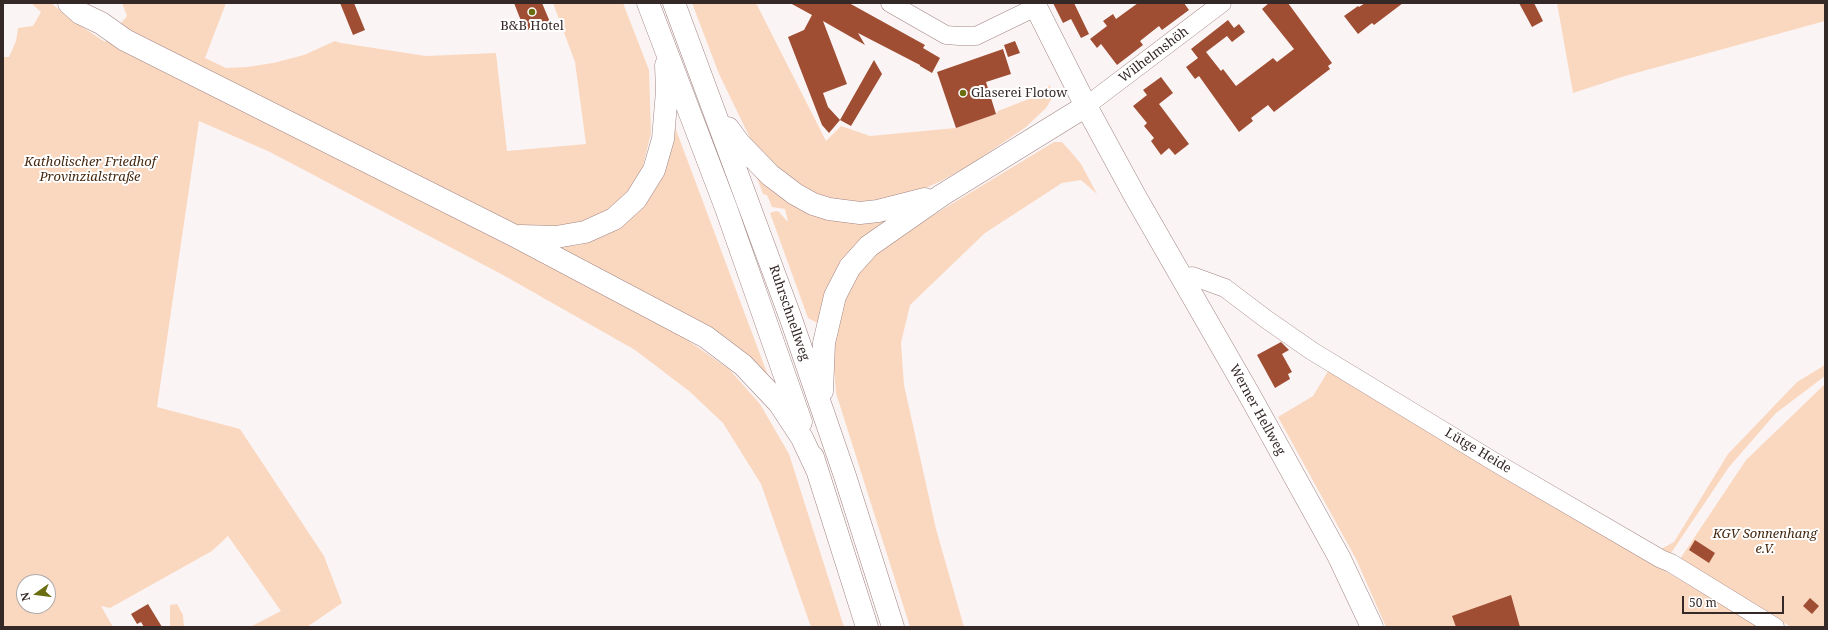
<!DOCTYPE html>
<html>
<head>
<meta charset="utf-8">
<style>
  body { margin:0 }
  #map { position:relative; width:1828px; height:630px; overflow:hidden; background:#fbf4f4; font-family:"Noto Serif",serif }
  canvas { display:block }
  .frame { position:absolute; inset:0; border:4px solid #352928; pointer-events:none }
  .north { position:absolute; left:16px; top:574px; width:40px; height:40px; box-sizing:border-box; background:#fff; border:1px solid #aea9a9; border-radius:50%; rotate:256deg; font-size:11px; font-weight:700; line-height:16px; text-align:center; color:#352928 }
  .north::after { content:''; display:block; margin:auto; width:14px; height:18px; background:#6a6d10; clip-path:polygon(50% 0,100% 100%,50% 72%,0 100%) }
  .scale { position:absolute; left:1682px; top:596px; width:102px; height:18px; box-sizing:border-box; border:2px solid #352928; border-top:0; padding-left:5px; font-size:12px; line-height:14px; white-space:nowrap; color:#352928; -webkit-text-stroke:3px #fff; paint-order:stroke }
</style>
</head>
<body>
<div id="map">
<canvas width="1828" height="630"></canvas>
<div class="frame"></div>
<div class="north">N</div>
<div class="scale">50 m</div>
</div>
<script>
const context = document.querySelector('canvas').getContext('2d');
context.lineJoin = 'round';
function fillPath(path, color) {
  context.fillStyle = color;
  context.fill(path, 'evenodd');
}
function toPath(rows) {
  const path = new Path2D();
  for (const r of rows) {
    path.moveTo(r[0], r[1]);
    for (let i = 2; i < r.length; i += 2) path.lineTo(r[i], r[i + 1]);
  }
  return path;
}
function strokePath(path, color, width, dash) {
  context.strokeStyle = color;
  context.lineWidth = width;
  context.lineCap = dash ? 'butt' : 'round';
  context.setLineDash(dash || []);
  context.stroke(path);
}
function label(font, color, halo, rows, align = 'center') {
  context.font = font + ' "Noto Serif",serif';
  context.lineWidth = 4;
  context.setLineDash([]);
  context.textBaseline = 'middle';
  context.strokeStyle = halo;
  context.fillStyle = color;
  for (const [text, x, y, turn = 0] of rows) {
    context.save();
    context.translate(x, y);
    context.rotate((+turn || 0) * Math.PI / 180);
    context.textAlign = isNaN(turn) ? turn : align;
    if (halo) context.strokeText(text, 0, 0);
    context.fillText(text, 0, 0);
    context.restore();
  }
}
fillPath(toPath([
  [31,3,51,3,72,20,105,42,127,16,122,3,226,3,205,58,226,68,247,67,273,63,304,55,335,41,341,43,426,56,496,53,507,151,586,144,575,62,553,3,623,3,649,70,651,133,640,178,618,204,595,220,566,228,526,225,517,249,680,335,729,369,760,404,789,454,844,627,811,627,761,484,723,423,689,391,635,350,503,275,270,152,199,121,157,407,240,429,324,556,342,603,307,627,250,627,281,611,228,536,212,551,110,608,101,606,113,627,3,627,3,57,9,57,16,41,18,28,33,26,41,12],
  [24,582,48,582,48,606,24,606],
  [692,3,756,3,826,141,841,126,870,136,956,128,996,114,998,111,1039,95,1050,85,1052,98,1046,108,1026,127,970,165,941,181,904,198,850,205,809,194,770,163,750,138,719,74],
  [1557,3,1825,3,1825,21,1625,76,1573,93],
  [675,127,773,389,754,364,727,338,551,248,580,245,605,235,636,214,657,186,673,128],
  [1054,142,1062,142,1071,152,1081,164,1097,194,1081,180,1062,183,985,233,910,305,901,343,904,385,936,529,964,627,910,627,836,393,833,357,837,316,850,282,874,251],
  [751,162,778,190,895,215,819,324,808,318,770,213,776,211,779,212,787,221,788,221,785,209,772,207,767,195,763,194],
  [1825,365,1825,376,1776,413,1729,467,1671,553,1661,549,1674,542,1728,454,1797,382],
  [1330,368,1647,560,1759,627,1386,627,1356,559,1278,417,1313,396],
  [1825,384,1825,627,1791,627,1678,562,1746,460],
  [177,604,183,615,184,627,170,627,170,605]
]), '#fad8c0');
fillPath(toPath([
  [340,3,354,3,365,30,353,35],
  [514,3,542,3,550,22,525,31],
  [790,3,849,3,925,45,923,48,940,58,932,73,920,66,920,65,858,33,865,45,823,21,847,84,823,93,828,107,840,120,829,133,822,125,788,37,804,30,812,15],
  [1053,3,1074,3,1089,34,1081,38,1071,19,1063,23],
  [1138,3,1184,3,1189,10,1162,30,1159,26,1140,41,1143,45,1117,65,1101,44,1097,48,1090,39,1107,26,1103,21,1113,14,1116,19],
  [1269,3,1288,3,1332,63,1328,66,1330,69,1274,112,1268,105,1251,118,1253,121,1239,132,1199,76,1195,79,1186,67,1198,58,1191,49,1228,20,1234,28,1239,24,1245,32,1232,42,1227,36,1206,52,1221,71,1223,69,1236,86,1273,58,1277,62,1294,49,1262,9],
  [1365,3,1403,3,1374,25,1372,23,1358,34,1344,16,1358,6,1359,7],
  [1519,3,1534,3,1543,21,1532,27],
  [1015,41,1020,53,1008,57,1004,45],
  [1003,49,1011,74,986,82,996,114,956,128,937,72],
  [874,60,882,74,851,126,840,120],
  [1161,77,1173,93,1159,104,1189,144,1175,155,1169,148,1161,155,1151,141,1154,138,1144,126,1147,123,1133,106,1147,95,1143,90],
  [1281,342,1289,350,1282,354,1292,372,1288,374,1290,379,1275,388,1257,355],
  [1695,540,1715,553,1709,563,1689,550],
  [1511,595,1520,627,1456,627,1452,616],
  [1810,598,1819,606,1812,614,1803,606],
  [148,604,162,627,144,627,141,622,137,624,131,614]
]), '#a04e33');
const minor = toPath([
  [890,3,946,35,959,36,976,36,1036,7],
  [1086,106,1222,3],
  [1183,279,1192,276,1225,288,1266,319,1312,351,1498,464,1661,559,1671,563,1775,627]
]);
const major = toPath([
  [1034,3,1086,106,1135,196,1250,396,1339,557,1372,627]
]);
const highway = toPath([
  [69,3,80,13,101,23,125,40,515,236,706,337,743,365,779,403,802,438,817,470],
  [648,3,726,208,801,422],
  [674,3,791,319,845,476,893,627],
  [728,128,739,143,770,175,795,194,813,204,829,209,860,213,878,211,925,199],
  [520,236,556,237,585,232,614,219,636,199,654,170,663,139,667,91,666,65],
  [822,391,824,343,835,296,850,267,869,246,942,195,1086,106],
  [813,457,867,627]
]);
strokePath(minor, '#a18483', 19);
strokePath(major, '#a18483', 23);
strokePath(highway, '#a18483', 23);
strokePath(minor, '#fff', 18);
strokePath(major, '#fff', 22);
strokePath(highway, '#fff', 22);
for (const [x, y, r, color] of [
  [532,12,4,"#6a6d10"],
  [963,93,4,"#6a6d10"]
]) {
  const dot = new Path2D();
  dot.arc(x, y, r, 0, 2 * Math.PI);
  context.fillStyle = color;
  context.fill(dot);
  strokePath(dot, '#fff', 1.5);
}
label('13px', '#352928', '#fff', [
  ["B&B Hotel",532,26],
  ["Glaserei Flotow",971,93,"left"]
]);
label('13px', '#352928', '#fff', [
  ["Wilhelmshöh",1154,55,-37],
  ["Ruhrschnellweg",789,313,71],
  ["Werner Hellweg",1257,410,61],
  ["Lütge Heide",1478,451,31]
]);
label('italic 13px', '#46280f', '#fff', [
  ["Katholischer Friedhof",90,162],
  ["Provinzialstraße",90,177],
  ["KGV Sonnenhang",1765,534],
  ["e.V.",1765,549]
]);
</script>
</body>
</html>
